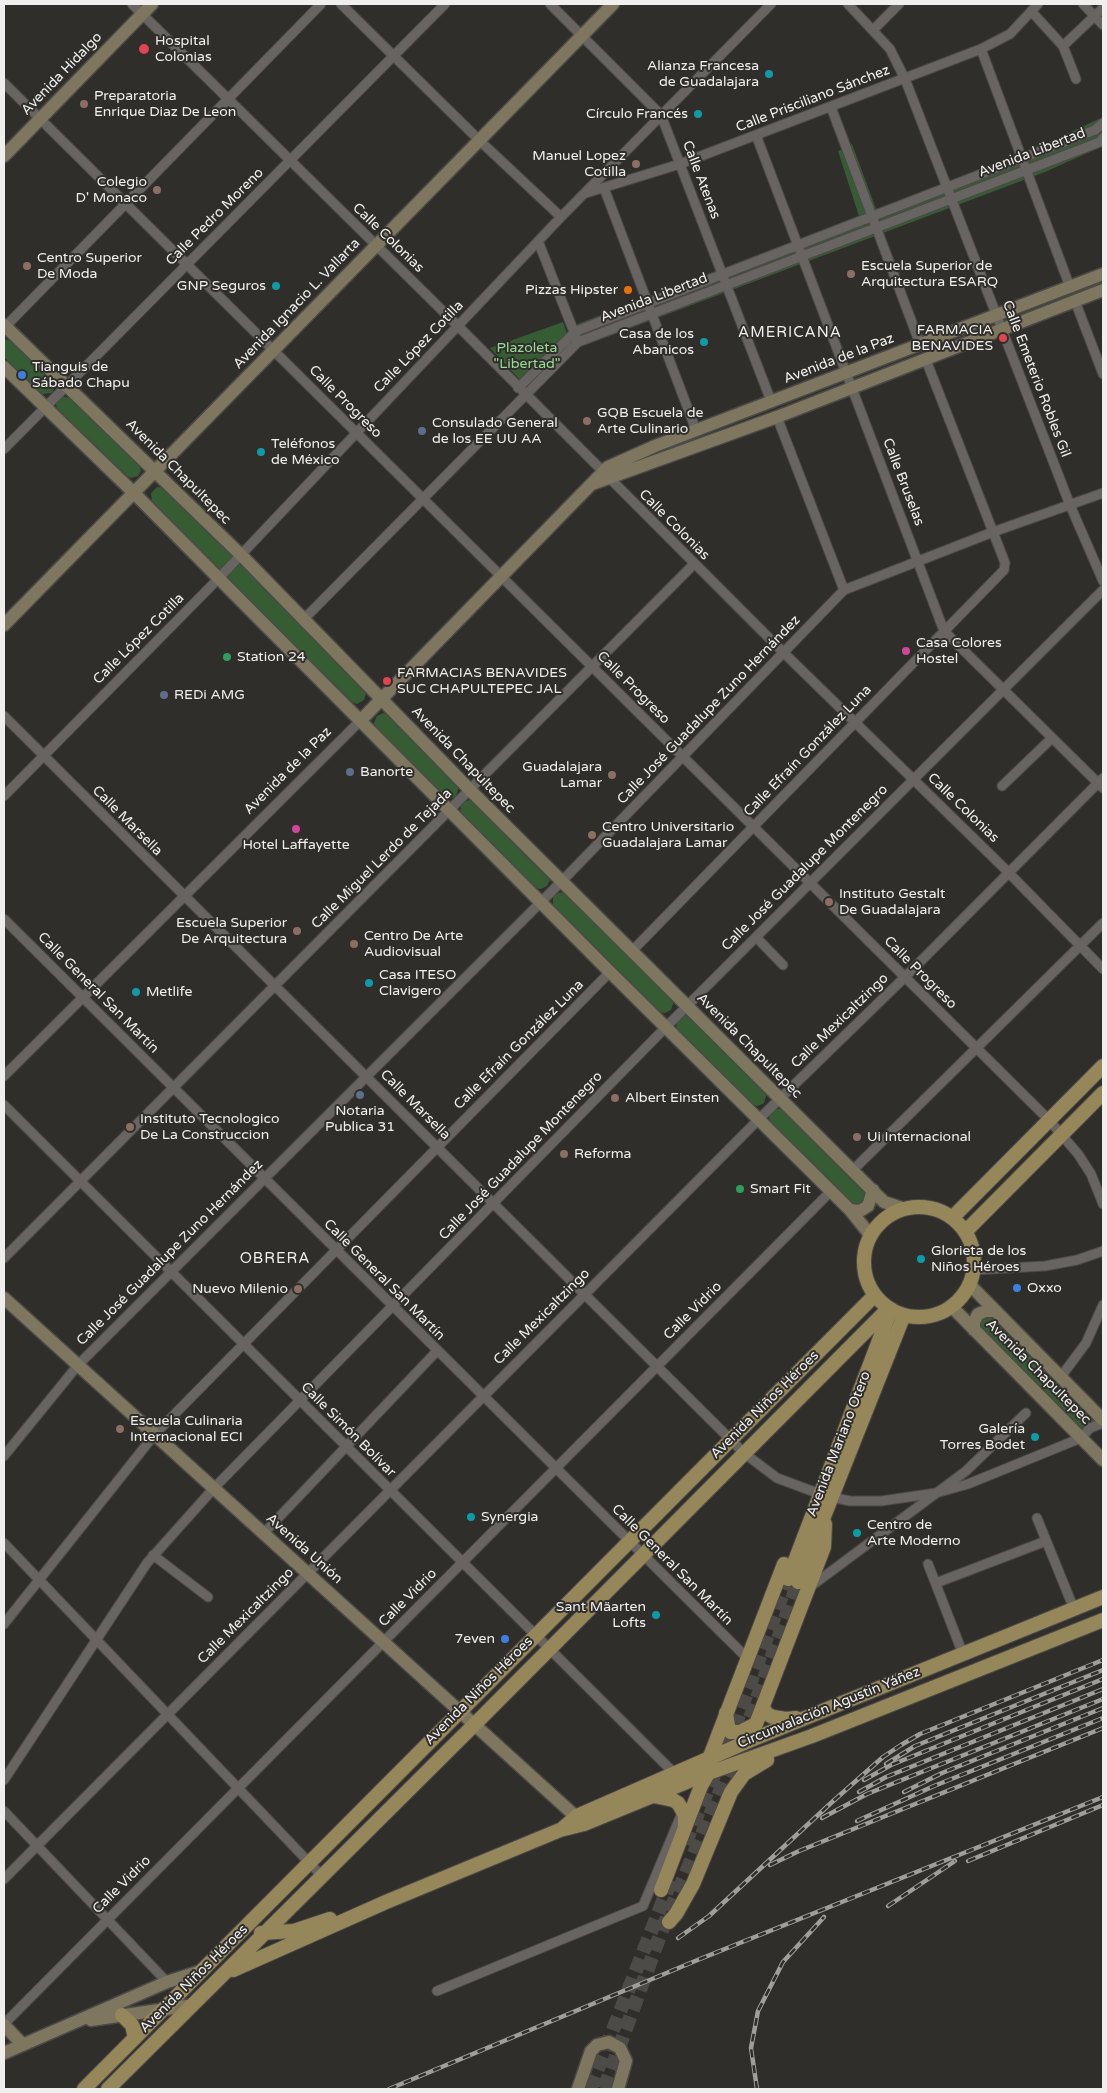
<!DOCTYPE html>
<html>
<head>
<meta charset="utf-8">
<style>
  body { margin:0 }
  #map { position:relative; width:1107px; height:2093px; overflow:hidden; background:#302e2b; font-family:"Varela Round",sans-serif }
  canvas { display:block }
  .frame { position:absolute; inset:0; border:5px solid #f1efed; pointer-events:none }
</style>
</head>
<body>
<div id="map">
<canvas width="1107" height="2093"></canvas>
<div class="frame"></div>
</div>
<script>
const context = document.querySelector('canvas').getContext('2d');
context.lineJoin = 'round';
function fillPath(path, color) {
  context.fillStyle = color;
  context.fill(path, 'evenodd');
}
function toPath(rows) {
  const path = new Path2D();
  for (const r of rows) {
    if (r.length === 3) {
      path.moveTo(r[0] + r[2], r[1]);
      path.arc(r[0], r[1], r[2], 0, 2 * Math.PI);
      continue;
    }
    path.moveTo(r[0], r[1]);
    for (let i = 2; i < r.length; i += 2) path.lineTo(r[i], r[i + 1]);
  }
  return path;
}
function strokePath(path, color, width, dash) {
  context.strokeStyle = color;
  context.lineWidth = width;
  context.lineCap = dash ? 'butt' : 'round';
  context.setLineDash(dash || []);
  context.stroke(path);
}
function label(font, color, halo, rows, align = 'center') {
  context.font = font + ' "Varela Round",sans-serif';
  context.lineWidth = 4;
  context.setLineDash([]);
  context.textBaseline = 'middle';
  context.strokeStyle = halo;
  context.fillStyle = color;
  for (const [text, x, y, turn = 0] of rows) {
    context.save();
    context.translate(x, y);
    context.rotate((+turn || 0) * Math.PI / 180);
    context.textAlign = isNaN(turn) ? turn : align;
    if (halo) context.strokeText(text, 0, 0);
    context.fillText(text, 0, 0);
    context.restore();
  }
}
fillPath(toPath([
  [1103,117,1103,142,1094,150,1045,172,583,346,575,325,859,216,838,151,852,144,876,209,1028,152],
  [563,322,568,336,525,385,490,348],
  [4,339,12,341,52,380,55,387,52,393,42,394,4,357],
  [61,396,70,398,139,464,141,471,138,476,131,478,127,476,58,410,55,402],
  [157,487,166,488,363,686,366,693,364,700,357,704,349,701,152,502,151,493],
  [383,713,389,714,459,786,456,797,446,799,373,725,377,716],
  [471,799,549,874,550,880,547,886,541,889,535,888,460,813,461,804],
  [564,892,674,1001,671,1010,665,1013,658,1012,553,906,553,897,558,893],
  [688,1015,767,1093,764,1103,758,1106,751,1105,676,1030,677,1021,682,1016],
  [775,1109,782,1109,870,1194,858,1209,770,1124,769,1117],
  [990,1316,1096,1422,1083,1431,978,1327,977,1320]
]), '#355c33');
strokePath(toPath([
  [685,1844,735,1726,788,1579],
  [590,2089,671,1880],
  [604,2089,662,1930,748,1724,798,1582]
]), '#4d4b48', 14, [14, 7]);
const street = toPath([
  [132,4,459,327,784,653,1003,867,1103,969],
  [341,4,479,140,561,217],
  [550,4,661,115,771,401],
  [848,4,890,49,905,79,1070,505,1103,581],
  [1083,4,1103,25],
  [1031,11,1063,46,1076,79],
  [873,30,899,4],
  [1063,46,1103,8],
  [981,49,1070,287],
  [4,83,1048,1119,1078,1154,1091,1174,1103,1204],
  [831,107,920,344],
  [756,135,944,631,1103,788],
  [604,188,696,430],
  [586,193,680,164,981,49,1010,34,1038,4],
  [538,241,576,337],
  [1075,301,1103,374],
  [4,328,321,4],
  [574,332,1095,130,1103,123],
  [518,388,574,333],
  [777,417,844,590],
  [4,449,445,4],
  [304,619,578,342,1100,142,1103,138],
  [4,716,744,1453,777,1478,820,1494],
  [1002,786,1052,738],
  [4,796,219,578,561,217,771,4],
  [4,919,747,1658],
  [756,937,783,965],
  [632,951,1004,570,1005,563,1002,555,926,360],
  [4,1076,361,720],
  [4,1105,674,1773],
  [853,1170,1103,923],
  [4,1258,694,564],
  [973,1270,1045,1266,1077,1260,1103,1251],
  [1060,1378,1086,1343,1103,1305],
  [4,1456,78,1365,562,881,844,590,993,532,1103,493],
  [831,1497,850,1501,881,1501,936,1493,968,1484,1081,1438,1090,1428,1103,1423],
  [1037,1518,1074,1609],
  [264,1533,437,1351],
  [4,1543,322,1876],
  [153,1555,208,1597],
  [928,1564,963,1654],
  [936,1583,1046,1541],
  [810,1587,966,1471,1026,1413],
  [4,1624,155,1434,610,972],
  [4,1780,147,1563,214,1488,666,1027,1103,590],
  [4,1811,167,1982],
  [4,1879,759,1119,905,977,1103,778],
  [437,1991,643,1906,682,1813],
  [4,2024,831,1191]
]);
const secondary = toPath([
  [4,156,152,4],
  [4,325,243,557,470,790,884,1202,905,1209],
  [4,367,133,492,605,967,850,1210,871,1236],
  [592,484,777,417,1103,290],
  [4,625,613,4],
  [361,720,608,467,655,446,1103,274],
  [850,1210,860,1211,868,1206,873,1190],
  [970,1285,1103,1420],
  [4,1298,584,1824],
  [951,1306,1103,1460],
  [974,1330,974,1322,978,1314,986,1311,993,1311],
  [91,2020,193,2005],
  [4,2025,23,2045],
  [4,2053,167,1982,201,1971],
  [578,2089,591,2051,597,2045,609,2042,620,2048,626,2061,618,2089]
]);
const primary = toPath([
  [919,1262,55],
  [952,1218,1103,1066],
  [965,1232,1103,1093],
  [788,1579,891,1309],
  [798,1582,904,1315],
  [763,1708,767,1714,773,1717,786,1719,796,1718],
  [726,1713,728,1726,731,1732,740,1732,756,1724,824,1547,825,1524],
  [709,1759,784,1564],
  [654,1796,673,1800,678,1803,685,1815,685,1827],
  [563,1828,577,1816,751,1740,1103,1597],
  [661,1890,701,1786,710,1770],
  [669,1922,676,1914,693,1884,731,1792,744,1774,767,1760],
  [261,1933,294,1931,330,1919],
  [233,1970,386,1902,560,1830,584,1824,706,1774,812,1736,1103,1620],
  [122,2015,132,2025,135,2038],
  [84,2089,875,1295],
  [108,2089,475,1724,889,1308]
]);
strokePath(street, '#4c4a47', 11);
strokePath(secondary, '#4c4a47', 15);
strokePath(primary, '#4c4a47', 16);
strokePath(street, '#676461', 9);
strokePath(secondary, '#7e765e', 12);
strokePath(primary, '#96875b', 14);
const rail = toPath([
  [886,1764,915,1746,1103,1670],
  [864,1780,891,1765,1103,1679],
  [859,1792,886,1777,1103,1689],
  [904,1792,942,1773,1103,1708],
  [822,1818,867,1794,1103,1699],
  [857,1821,934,1786,1103,1718],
  [968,1861,1103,1805],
  [770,1865,799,1851,1103,1728],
  [888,1906,955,1861],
  [678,1938,709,1916,831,1803,883,1757,901,1745,920,1734,1103,1660],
  [389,2089,700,1959,1103,1797],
  [757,2089,751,2048,758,2011,783,1962,824,1917]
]);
strokePath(rail, '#a09e9b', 4.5);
strokePath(rail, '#302e2b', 2.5, [8]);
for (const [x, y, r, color] of [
  [144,49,6,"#e0444e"],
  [769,74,5,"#0f9aa8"],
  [84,104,5,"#8d6e63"],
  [698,114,5,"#0f9aa8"],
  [636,164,5,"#8d6e63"],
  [157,190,5,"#8d6e63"],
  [27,266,5,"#8d6e63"],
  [851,274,5,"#8d6e63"],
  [276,286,5,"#0f9aa8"],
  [628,290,5,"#e8710a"],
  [1003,338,5,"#e0444e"],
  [704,342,5,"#0f9aa8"],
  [22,375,5,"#3f7fe0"],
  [587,421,5,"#8d6e63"],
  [422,431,5,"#5c6f8a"],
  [261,452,5,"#0f9aa8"],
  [906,651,5,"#d1479c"],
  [227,657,5,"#2e9e5b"],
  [387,681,5,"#e0444e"],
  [164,695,5,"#5c6f8a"],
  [350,772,5,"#5c6f8a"],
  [612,775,5,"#8d6e63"],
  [296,829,5,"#d1479c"],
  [592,835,5,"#8d6e63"],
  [829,902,5,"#8d6e63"],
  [297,931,5,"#8d6e63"],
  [354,944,5,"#8d6e63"],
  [369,983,5,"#0f9aa8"],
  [136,992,5,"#0f9aa8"],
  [360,1095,5,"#5c6f8a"],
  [615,1098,5,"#8d6e63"],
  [130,1127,5,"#8d6e63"],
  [857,1137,5,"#8d6e63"],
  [564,1154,5,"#8d6e63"],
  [740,1189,5,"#2e9e5b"],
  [921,1259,5,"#0f9aa8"],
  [1017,1288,5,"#3f7fe0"],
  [298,1289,5,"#8d6e63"],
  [120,1429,5,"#8d6e63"],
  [1035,1437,5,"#0f9aa8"],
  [471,1517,5,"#0f9aa8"],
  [857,1533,5,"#0f9aa8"],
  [656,1615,5,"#0f9aa8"],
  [505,1639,5,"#3f7fe0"]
]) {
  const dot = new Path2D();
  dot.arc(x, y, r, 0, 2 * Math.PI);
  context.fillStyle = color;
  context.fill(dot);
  strokePath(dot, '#302e2b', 2);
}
label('14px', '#f1efed', '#302e2b', [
  ["Hospital",155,41],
  ["Colonias",155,57],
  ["Alianza Francesa",759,66,"right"],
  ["de Guadalajara",759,82,"right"],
  ["Preparatoria",94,96],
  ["Enrique Diaz De Leon",94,112],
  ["Círculo Francés",688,114,"right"],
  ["Manuel Lopez",626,156,"right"],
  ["Cotilla",626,172,"right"],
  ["Colegio",147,182,"right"],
  ["D' Monaco",147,198,"right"],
  ["Centro Superior",37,258],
  ["De Moda",37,274],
  ["Escuela Superior de",861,266],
  ["Arquitectura ESARQ",861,282],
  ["GNP Seguros",266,286,"right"],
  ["Pizzas Hipster",618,290,"right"],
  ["FARMACIA",993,330,"right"],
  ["BENAVIDES",993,346,"right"],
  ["Casa de los",694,334,"right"],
  ["Abanicos",694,350,"right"],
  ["Tianguis de",32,367],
  ["Sábado Chapu",32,383],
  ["GQB Escuela de",597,413],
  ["Arte Culinario",597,429],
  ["Consulado General",432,423],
  ["de los EE UU AA",432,439],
  ["Teléfonos",271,444],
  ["de México",271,460],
  ["Casa Colores",916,643],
  ["Hostel",916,659],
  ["Station 24",237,657],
  ["FARMACIAS BENAVIDES",397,673],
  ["SUC CHAPULTEPEC JAL",397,689],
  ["REDi AMG",174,695],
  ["Guadalajara",602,767,"right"],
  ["Lamar",602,783,"right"],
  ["Banorte",360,772],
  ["Centro Universitario",602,827],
  ["Guadalajara Lamar",602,843],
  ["Hotel Laffayette",296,845,"center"],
  ["Instituto Gestalt",839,894],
  ["De Guadalajara",839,910],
  ["Escuela Superior",287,923,"right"],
  ["De Arquitectura",287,939,"right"],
  ["Centro De Arte",364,936],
  ["Audiovisual",364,952],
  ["Casa ITESO",379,975],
  ["Clavigero",379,991],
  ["Metlife",146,992],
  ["Albert Einsten",625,1098],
  ["Notaria",360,1111,"center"],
  ["Publica 31",360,1127,"center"],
  ["Instituto Tecnologico",140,1119],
  ["De La Construccion",140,1135],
  ["Ui Internacional",867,1137],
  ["Reforma",574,1154],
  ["Smart Fit",750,1189],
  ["Glorieta de los",931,1251],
  ["Niños Héroes",931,1267],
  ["Oxxo",1027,1288],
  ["Nuevo Milenio",288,1289,"right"],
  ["Escuela Culinaria",130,1421],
  ["Internacional ECI",130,1437],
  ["Galería",1025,1429,"right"],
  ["Torres Bodet",1025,1445,"right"],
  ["Synergia",481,1517],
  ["Centro de",867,1525],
  ["Arte Moderno",867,1541],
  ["Sant Mäarten",646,1607,"right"],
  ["Lofts",646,1623,"right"],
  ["7even",495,1639,"right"]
], 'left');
label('14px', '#f1efed', '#302e2b', [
  ["Avenida Hidalgo",62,74,-46],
  ["Calle Prisciliano Sánchez",813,99,-21],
  ["Avenida Libertad",1032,153,-21],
  ["Calle Atenas",701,180,69],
  ["Calle Pedro Moreno",215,217,-45],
  ["Calle Colonias",388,238,44],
  ["Avenida Libertad",654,298,-21],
  ["Avenida Ignacio L. Vallarta",297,304,-46],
  ["Calle López Cotilla",419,347,-46],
  ["Avenida de la Paz",839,359,-21],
  ["Calle Emeterio Robles Gil",1036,379,69],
  ["Calle Progreso",345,402,45],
  ["Avenida Chapultepec",178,472,45],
  ["Calle Bruselas",903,482,69],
  ["Calle Colonias",674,525,45],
  ["Calle López Cotilla",139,639,-45],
  ["Calle Progreso",633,688,45],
  ["Calle José Guadalupe Zuno Hernández",709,710,-46],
  ["Calle Efraín González Luna",808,751,-46],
  ["Avenida Chapultepec",463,760,46],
  ["Avenida de la Paz",288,771,-45],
  ["Calle Colonias",963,808,44],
  ["Calle Marsella",127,821,45],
  ["Calle Miguel Lerdo de Tejada",382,859,-45],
  ["Calle José Guadalupe Montenegro",805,868,-45],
  ["Calle Progreso",920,973,45],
  ["Calle General San Martín",98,993,45],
  ["Calle Mexicaltzingo",840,1021,-44],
  ["Calle Efraín González Luna",519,1045,-45],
  ["Avenida Chapultepec",749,1046,45],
  ["Calle Marsella",415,1105,45],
  ["Calle José Guadalupe Montenegro",521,1156,-46],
  ["Calle José Guadalupe Zuno Hernández",170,1253,-45],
  ["Calle General San Martín",384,1280,45],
  ["Calle Vidrio",693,1311,-45],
  ["Calle Mexicaltzingo",542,1317,-45],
  ["Avenida Chapultepec",1038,1372,45],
  ["Avenida Niños Héroes",765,1405,-45],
  ["Calle Simón Bolívar",348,1430,45],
  ["Avenida Mariano Otero",839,1444,-69],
  ["Avenida Unión",304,1549,42],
  ["Calle General San Martín",672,1565,45],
  ["Calle Vidrio",408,1598,-45],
  ["Calle Mexicaltzingo",246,1616,-45],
  ["Avenida Niños Héroes",479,1691,-45],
  ["Circunvalación Agustín Yáñez",829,1708,-22],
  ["Calle Vidrio",122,1885,-45],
  ["Avenida Niños Héroes",194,1979,-45]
]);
label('14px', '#99db94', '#302e2b', [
  ["Plazoleta",527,348],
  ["\"Libertad\"",527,364]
]);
context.letterSpacing = '1px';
label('15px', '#f1efed', '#302e2b', [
  ["AMERICANA",790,333],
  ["OBRERA",275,1259]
]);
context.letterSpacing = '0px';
</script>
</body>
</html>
